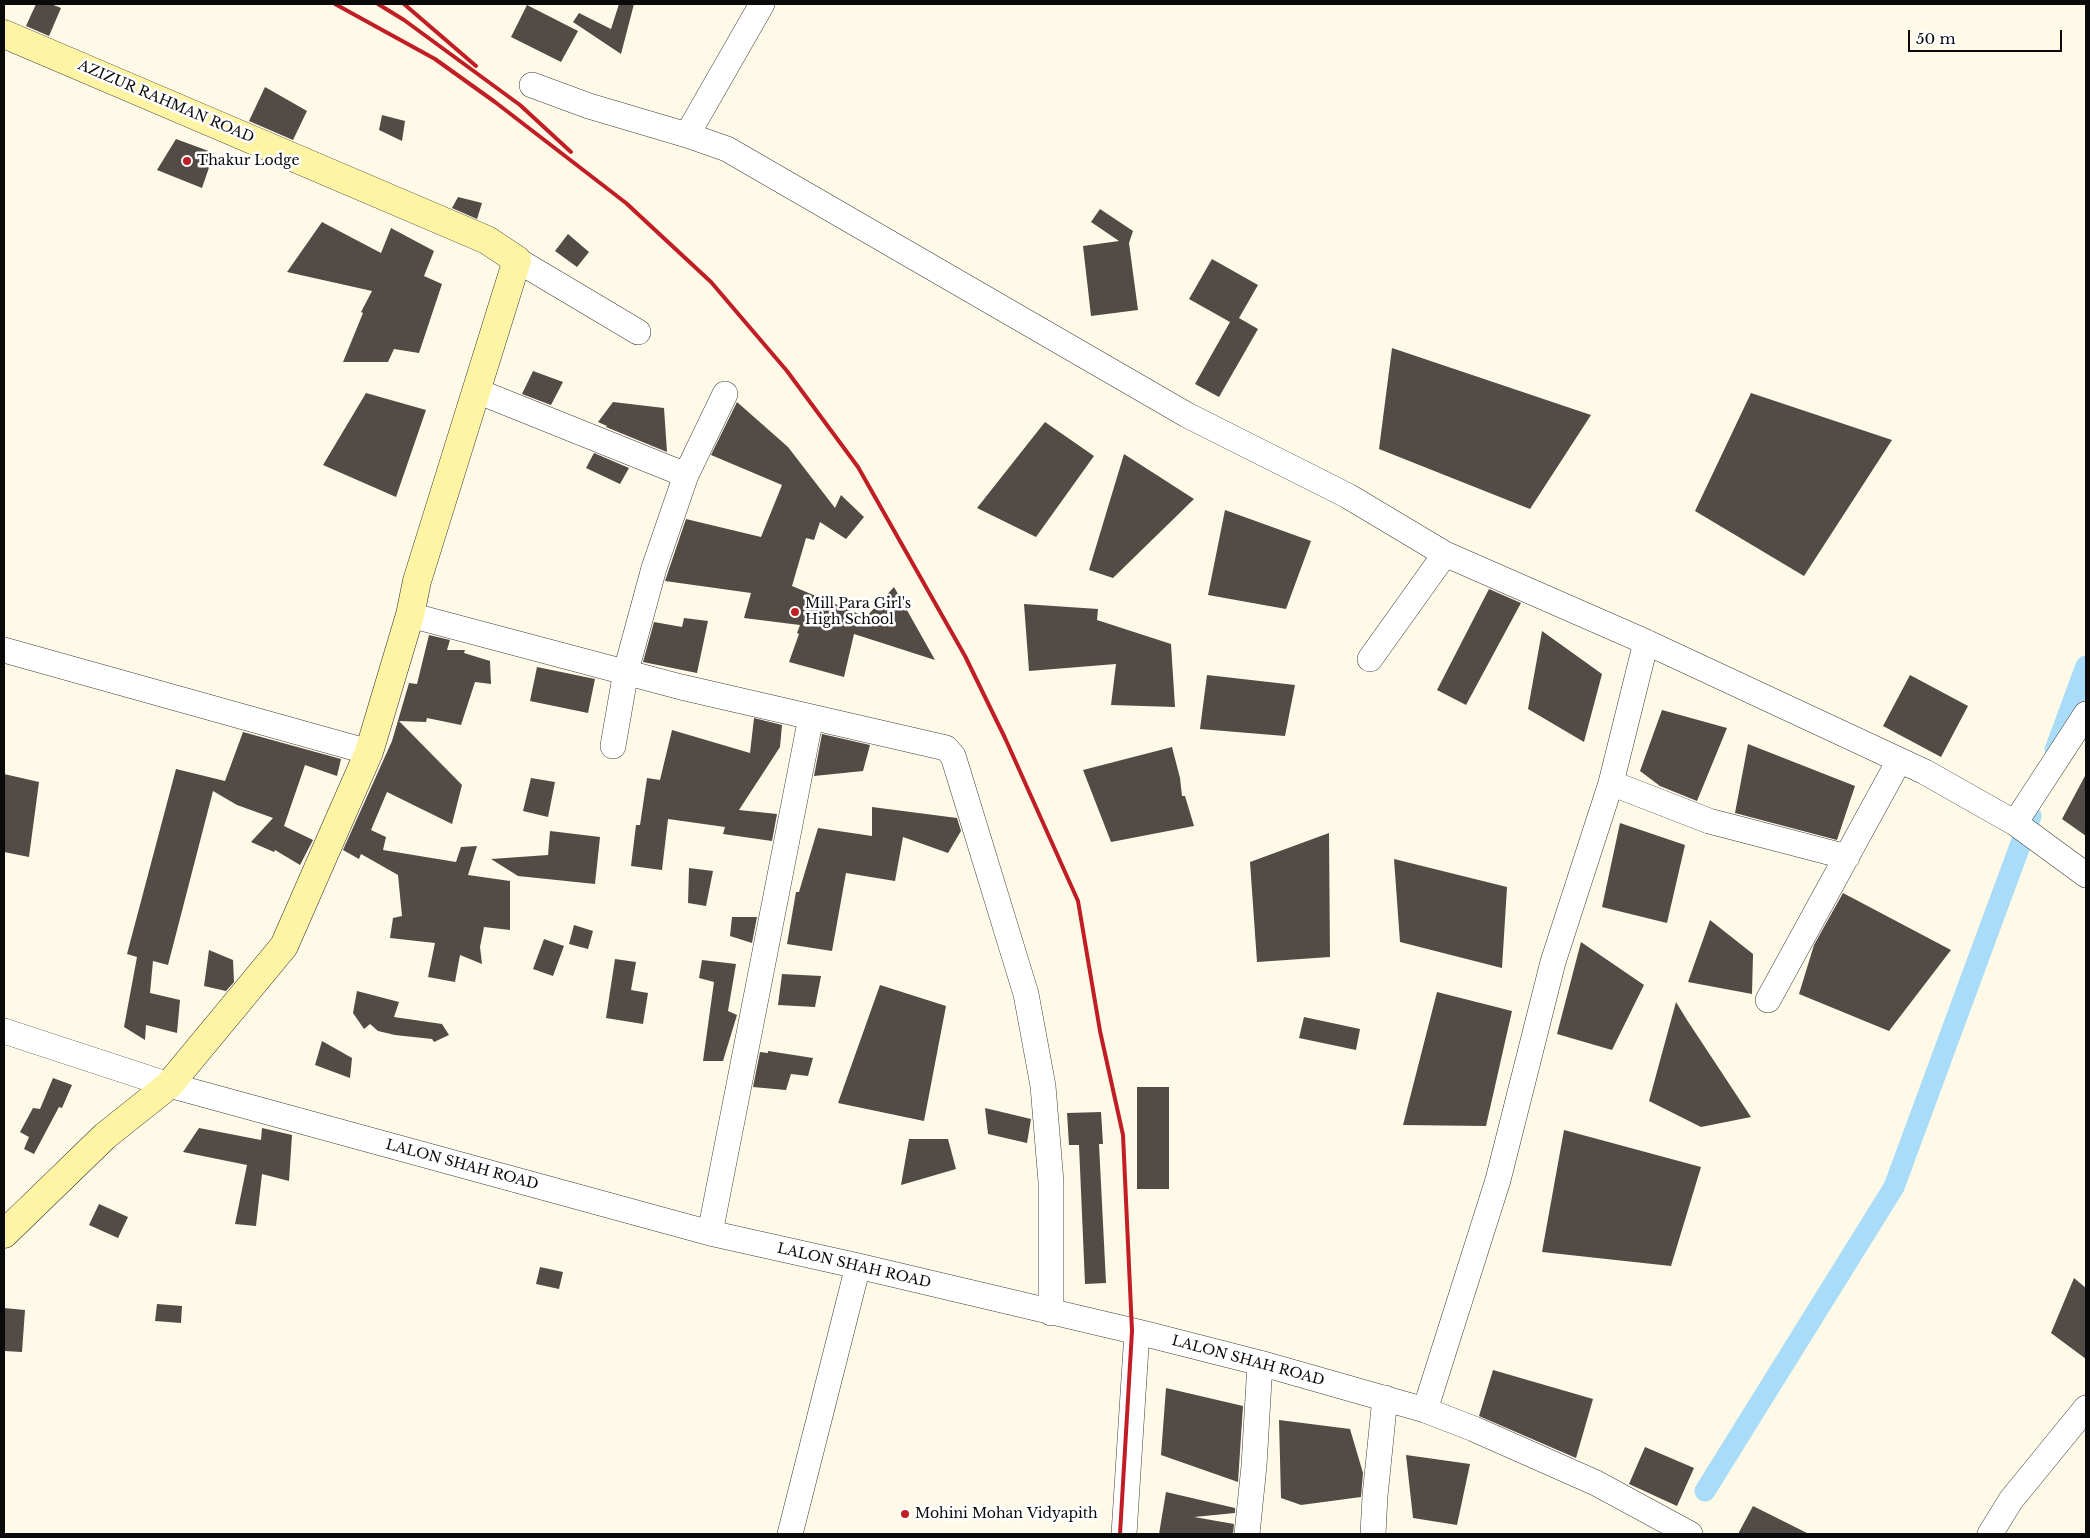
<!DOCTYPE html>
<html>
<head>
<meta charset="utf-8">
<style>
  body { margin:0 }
  #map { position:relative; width:2090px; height:1538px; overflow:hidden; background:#fffae8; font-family:"Libre Baskerville",serif }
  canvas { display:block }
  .frame { position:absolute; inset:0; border:5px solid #0a0a0a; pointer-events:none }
  .scale { position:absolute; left:1908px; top:30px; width:154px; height:22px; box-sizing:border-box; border:2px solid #0a0a0a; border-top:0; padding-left:6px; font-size:15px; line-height:18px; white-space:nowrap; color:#0a0a0a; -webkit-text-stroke:4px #fff; paint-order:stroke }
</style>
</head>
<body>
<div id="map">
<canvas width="2090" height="1538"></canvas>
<div class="frame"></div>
<div class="scale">50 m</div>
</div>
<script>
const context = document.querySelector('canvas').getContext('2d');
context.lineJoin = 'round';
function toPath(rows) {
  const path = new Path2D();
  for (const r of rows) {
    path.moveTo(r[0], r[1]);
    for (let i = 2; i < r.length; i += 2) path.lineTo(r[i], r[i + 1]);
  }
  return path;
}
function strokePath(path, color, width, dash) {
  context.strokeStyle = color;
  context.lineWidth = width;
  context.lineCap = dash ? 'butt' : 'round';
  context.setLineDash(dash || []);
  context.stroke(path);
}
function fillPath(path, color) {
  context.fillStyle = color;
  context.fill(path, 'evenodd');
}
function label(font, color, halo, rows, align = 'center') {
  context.font = font + ' "Libre Baskerville",serif';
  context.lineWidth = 5;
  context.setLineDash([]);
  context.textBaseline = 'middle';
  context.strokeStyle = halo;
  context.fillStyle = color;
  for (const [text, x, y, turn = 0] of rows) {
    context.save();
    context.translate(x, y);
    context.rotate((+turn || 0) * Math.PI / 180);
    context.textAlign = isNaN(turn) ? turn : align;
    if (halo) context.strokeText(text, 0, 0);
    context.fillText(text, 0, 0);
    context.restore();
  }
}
strokePath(toPath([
  [2055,750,2086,666],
  [1705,1491,1894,1187,2031,816]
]), '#a9dcf9', 21);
fillPath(toPath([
  [36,4,51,4,61,8,49,36,26,26],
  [619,4,634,4,621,54,573,22,579,13,611,29],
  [527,5,578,31,561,62,511,37],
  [265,87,307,111,293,140,249,121],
  [382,115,405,121,402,141,379,130],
  [176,139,214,153,202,188,157,170],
  [458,197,482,203,477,219,452,208],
  [1100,209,1133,231,1129,243,1138,310,1091,316,1083,246,1119,241,1091,222],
  [322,222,381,253,391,228,434,251,424,276,442,284,419,353,394,349,388,362,343,362,363,313,361,312,372,291,287,272],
  [568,234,589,252,577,267,555,251],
  [1212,259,1258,285,1239,318,1258,329,1219,397,1195,384,1230,322,1189,299],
  [1392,348,1591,415,1530,509,1379,449],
  [533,371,563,382,551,405,522,394],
  [366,393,426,410,396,497,323,465],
  [1751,393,1892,440,1804,576,1695,511],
  [613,402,664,408,667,452,606,427,607,426,598,422],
  [737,402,788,447,835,508,841,495,864,517,846,539,820,522,814,540,806,538,792,586,866,617,894,587,935,660,854,634,844,677,789,662,799,634,797,633,800,625,744,618,751,593,665,581,686,519,761,537,782,485,711,455],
  [1045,422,1094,456,1036,537,977,508],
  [594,453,629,468,620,484,586,468],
  [1124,454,1194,499,1113,578,1089,570],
  [1225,510,1311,541,1286,609,1208,595],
  [1489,589,1521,603,1466,705,1437,690],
  [1024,604,1098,609,1097,620,1171,644,1175,707,1111,705,1116,664,1029,671],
  [684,618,708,621,697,673,643,662,654,622,682,627],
  [1542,631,1602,674,1584,742,1528,709],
  [429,635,450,640,447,650,465,650,464,653,490,661,491,684,475,682,461,725,427,718,426,722,399,721,462,785,452,824,387,792,371,830,386,837,383,850,456,862,461,847,477,846,468,875,510,881,510,930,484,927,480,947,482,964,460,955,455,982,428,977,435,943,390,938,393,918,402,916,398,875,361,854,359,859,343,850,392,741,409,683,417,684],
  [537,667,595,679,588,713,530,701],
  [1207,675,1295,685,1285,736,1200,729],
  [1910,675,1968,706,1941,757,1883,726],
  [1662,710,1727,728,1697,801,1660,786,1640,771],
  [754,718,782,725,780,747,739,810,777,814,772,841,723,834,725,827,668,819,662,870,631,866,636,825,640,825,647,778,660,780,672,730,750,753],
  [243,732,341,759,337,776,305,765,284,826,313,840,300,865,275,850,274,852,251,842,273,818,237,805,213,791,168,965,153,961,150,993,180,1000,177,1033,146,1025,145,1040,124,1027,137,957,127,954,176,769,225,781],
  [822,734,870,745,863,771,814,776],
  [1748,744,1855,786,1837,840,1735,813],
  [1172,747,1180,778,1182,796,1185,796,1194,826,1111,842,1083,770],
  [4,774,39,782,29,857,4,852],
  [2086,774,2086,836,2062,819],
  [531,778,555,782,548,817,523,811],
  [872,807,957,818,961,831,948,853,903,837,895,881,846,873,832,951,787,944,796,892,799,892,818,828,872,836],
  [1620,823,1685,845,1667,923,1602,907],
  [550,831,600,837,595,884,518,876,491,859,548,855],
  [1329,833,1330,957,1257,962,1250,862],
  [1394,859,1507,887,1502,968,1400,942],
  [689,868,713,871,706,906,688,903],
  [1843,893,1951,950,1889,1031,1799,994,1814,945],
  [732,917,757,917,752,943,730,936],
  [1710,920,1753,954,1752,994,1688,982],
  [574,925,593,931,588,949,569,944],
  [544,939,564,946,553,976,533,969],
  [1581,942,1644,985,1612,1050,1557,1034],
  [209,950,233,960,234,982,226,991,204,986],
  [615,959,636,962,631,990,648,993,643,1024,606,1018],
  [702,960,736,964,728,1011,737,1015,723,1061,703,1061,714,982,699,978],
  [782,974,821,976,815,1007,778,1005],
  [880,985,946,1006,924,1121,838,1103],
  [357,991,399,1002,394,1017,442,1024,449,1035,434,1042,432,1039,395,1035,378,1031,370,1024,364,1029,353,1013],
  [1437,992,1512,1011,1486,1126,1403,1125],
  [1676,1002,1687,1020,1751,1117,1701,1127,1649,1101],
  [1304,1017,1360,1029,1356,1050,1299,1038],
  [322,1041,352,1058,350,1078,315,1065],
  [768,1051,813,1058,808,1076,791,1074,786,1090,753,1087,760,1052,768,1053],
  [53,1078,72,1085,62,1108,59,1107,34,1154,24,1149,29,1137,20,1132,33,1108,40,1109],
  [1137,1087,1169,1087,1169,1189,1137,1189],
  [985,1108,1031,1119,1027,1143,988,1134],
  [1101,1112,1103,1144,1099,1144,1106,1283,1085,1284,1079,1145,1069,1145,1067,1113],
  [199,1128,261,1140,262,1128,292,1135,289,1181,262,1174,256,1226,235,1224,247,1165,183,1152],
  [1564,1130,1701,1167,1671,1266,1542,1252],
  [909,1139,948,1139,956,1169,901,1185],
  [99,1204,128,1217,118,1238,89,1225],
  [540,1267,563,1272,559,1289,536,1284],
  [2074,1278,2086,1288,2086,1359,2051,1333],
  [157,1304,182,1306,181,1323,155,1321],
  [4,1308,25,1310,22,1352,4,1351],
  [1493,1370,1593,1399,1576,1458,1479,1416],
  [1166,1388,1243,1406,1238,1482,1161,1455],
  [1279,1420,1350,1429,1363,1473,1361,1497,1301,1505,1281,1498],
  [1645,1447,1694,1468,1677,1506,1629,1484],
  [1406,1455,1470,1464,1457,1525,1413,1518],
  [1166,1492,1235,1508,1235,1513,1194,1517,1234,1524,1233,1534,1159,1534],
  [1753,1506,1809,1534,1738,1534]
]), '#534b46');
const street = toPath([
  [532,85,589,106,687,135,727,149,1187,415,1348,496,1445,554,1646,642,1925,772,2015,823,2086,875],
  [687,135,762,4],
  [517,260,638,332],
  [477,391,686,475],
  [410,615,681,687,946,748,953,756,958,772,1026,994,1043,1086,1051,1182,1051,1313],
  [4,650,369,752],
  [1370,659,1445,554],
  [613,746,626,671,654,568,686,475,725,394],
  [1611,783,1709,821,1847,857],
  [2015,823,2086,714],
  [1768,1000,1899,761],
  [4,1031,169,1085,710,1233,858,1266,1146,1334,1260,1363,1425,1410,1474,1429,1596,1483,1690,1534],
  [710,1233,811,717],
  [1425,1410,1498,1180,1553,962,1611,783,1646,642],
  [790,1534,858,1266],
  [1124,1534,1137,1332],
  [1247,1534,1254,1466,1260,1363],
  [1373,1534,1375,1496,1385,1398],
  [1990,1534,2011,1500,2086,1408]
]);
const secondary = toPath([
  [4,34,487,240,517,260,417,581,410,615,369,752,284,946,169,1085,105,1136,4,1234]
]);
strokePath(street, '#3d3d3d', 26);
strokePath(secondary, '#2c2c2c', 29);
strokePath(street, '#fff', 25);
strokePath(secondary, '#fff4a3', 28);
strokePath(toPath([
  [335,4,435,59,495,102,626,203,711,282,787,371,858,467,965,656,1005,738,1078,901,1100,1031,1123,1135,1132,1331,1120,1534],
  [378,4,404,20,520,105,571,152],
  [404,4,476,66]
]), '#c01d25', 4);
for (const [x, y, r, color] of [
  [187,161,5,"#c01d25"],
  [795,612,5,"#c01d25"],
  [905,1514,5,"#c01d25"]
]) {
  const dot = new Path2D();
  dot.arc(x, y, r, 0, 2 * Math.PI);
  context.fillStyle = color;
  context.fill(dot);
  strokePath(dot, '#fff', 2);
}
label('14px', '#0a0a0a', '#fff', [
  ["AZIZUR RAHMAN ROAD",166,102,23],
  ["LALON SHAH ROAD",462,1165,15],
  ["LALON SHAH ROAD",854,1266,13],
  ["LALON SHAH ROAD",1248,1361,15]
]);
label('14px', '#0a0a0a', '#fff', [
  ["Thakur Lodge",197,161],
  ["Mill Para Girl's",805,604],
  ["High School",805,620],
  ["Mohini Mohan Vidyapith",915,1514]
], 'left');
</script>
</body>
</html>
